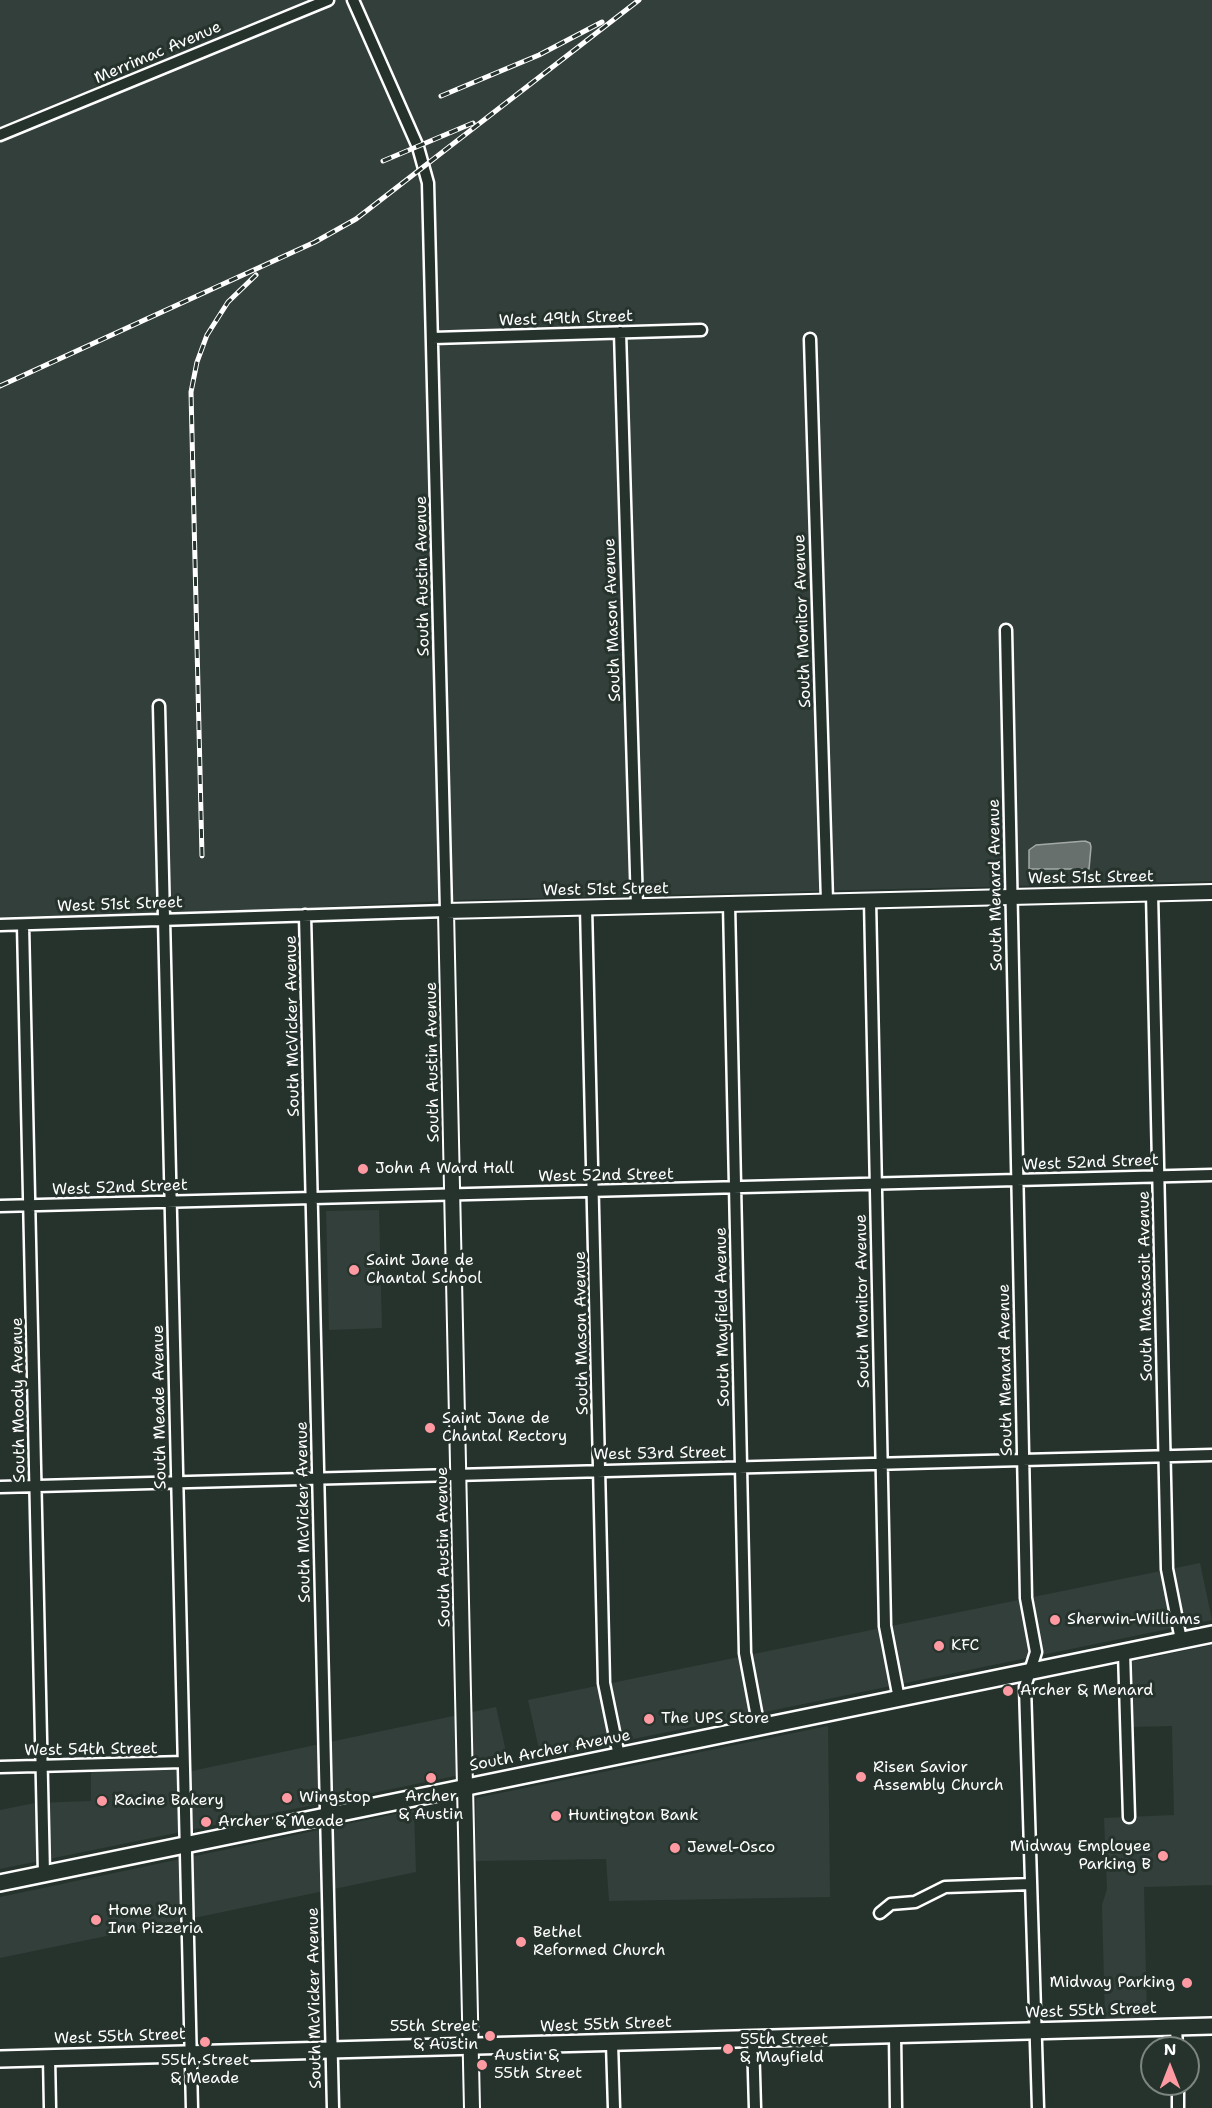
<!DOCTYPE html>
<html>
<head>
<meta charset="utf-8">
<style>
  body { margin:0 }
  #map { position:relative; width:1212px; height:2108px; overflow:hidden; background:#26332d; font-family:"Shantell Sans",sans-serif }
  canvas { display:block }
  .north { position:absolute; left:1140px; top:2036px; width:60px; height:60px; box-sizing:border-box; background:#26332d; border:2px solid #7d8581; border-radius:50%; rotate:0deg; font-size:16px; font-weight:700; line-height:24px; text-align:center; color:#fff }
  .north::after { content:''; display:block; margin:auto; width:21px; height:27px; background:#ff9aa2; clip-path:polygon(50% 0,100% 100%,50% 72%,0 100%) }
</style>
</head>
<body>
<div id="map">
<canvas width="1212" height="2108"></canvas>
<div class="north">N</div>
</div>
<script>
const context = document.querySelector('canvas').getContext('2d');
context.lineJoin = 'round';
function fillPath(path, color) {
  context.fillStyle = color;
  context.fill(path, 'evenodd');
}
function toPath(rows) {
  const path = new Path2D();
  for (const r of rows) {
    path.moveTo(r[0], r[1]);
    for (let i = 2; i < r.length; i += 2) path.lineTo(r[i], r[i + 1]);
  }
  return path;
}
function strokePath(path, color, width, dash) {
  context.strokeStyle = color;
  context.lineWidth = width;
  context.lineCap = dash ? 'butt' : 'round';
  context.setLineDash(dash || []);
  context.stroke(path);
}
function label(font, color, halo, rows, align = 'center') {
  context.font = font + ' "Shantell Sans",sans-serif';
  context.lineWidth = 6;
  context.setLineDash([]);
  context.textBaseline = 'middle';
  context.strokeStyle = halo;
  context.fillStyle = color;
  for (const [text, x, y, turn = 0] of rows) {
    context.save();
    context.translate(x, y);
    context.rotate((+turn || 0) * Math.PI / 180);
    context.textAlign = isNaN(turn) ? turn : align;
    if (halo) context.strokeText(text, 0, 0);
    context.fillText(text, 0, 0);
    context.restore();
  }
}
fillPath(toPath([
  [0,0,1212,0,1212,881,462,900,247,911,0,917],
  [379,1210,382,1328,329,1330,326,1211],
  [1200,1563,1212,1620,541,1758,528,1700],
  [1212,1645,1212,1885,1144,1887,1147,2019,1105,2020,1102,1905,1107,1889,1104,1818,1174,1815,1172,1726,1131,1727,1130,1662],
  [496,1707,509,1765,0,1869,0,1810,35,1803,91,1801,91,1767,186,1765,187,1772],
  [828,1726,830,1897,609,1901,606,1859,475,1861,476,1798],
  [414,1810,416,1872,0,1958,0,1897]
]), '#333f3a');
const water = toPath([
  [1085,841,1090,843,1091,847,1089,869,1029,869,1029,850,1036,845,1085,841]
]);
fillPath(water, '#67706c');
strokePath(water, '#a4a9a7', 1.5);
const minor = toPath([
  [0,135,328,0],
  [620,332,637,906],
  [433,338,701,330],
  [810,339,827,901],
  [1006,630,1026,1598,1036,1652,1025,1687,1038,2108],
  [159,706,192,2108],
  [1152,893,1167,1569,1181,1640],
  [870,900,885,1626,899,1699],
  [729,904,745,1653,759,1728],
  [586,907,604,1683,619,1756],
  [305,915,333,2108],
  [0,925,446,911,428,183,418,147,353,0],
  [23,925,44,1874],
  [0,1206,1212,1175],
  [0,1487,1212,1455],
  [1124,1652,1129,1817],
  [0,1767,183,1762],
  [880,1913,891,1904,915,1902,945,1887,1031,1884],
  [1176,2027,1177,2048],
  [895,2035,896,2108],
  [753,2039,755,2108],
  [612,2043,614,2108],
  [49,2057,50,2108],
  [1178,2084,1178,2108]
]);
const tertiary = toPath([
  [472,2108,446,911,1212,892]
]);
const secondary = toPath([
  [0,1883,1212,1634],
  [0,2059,1212,2026]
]);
strokePath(minor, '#fff', 15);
strokePath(tertiary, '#fff', 18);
strokePath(secondary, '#fff', 20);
strokePath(minor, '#26332d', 10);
strokePath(tertiary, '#26332d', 14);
strokePath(secondary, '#26332d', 15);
const rail = toPath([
  [441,96,539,55,602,22],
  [383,161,473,123],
  [0,386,315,242,356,219,639,0],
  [202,856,191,392,197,362,207,335,228,302,256,275]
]);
strokePath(rail, '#fff', 5);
strokePath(rail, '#26332d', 3, [9]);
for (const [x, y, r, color] of [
  [363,1169,6,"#ff9aa2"],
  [354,1270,6,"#ff9aa2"],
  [430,1428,6,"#ff9aa2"],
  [1055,1620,6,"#ff9aa2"],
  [939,1646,6,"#ff9aa2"],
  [1008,1691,6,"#ff9aa2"],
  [649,1719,6,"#ff9aa2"],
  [861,1777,6,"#ff9aa2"],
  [431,1778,6,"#ff9aa2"],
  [287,1798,6,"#ff9aa2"],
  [102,1801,6,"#ff9aa2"],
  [556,1816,6,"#ff9aa2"],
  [206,1822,6,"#ff9aa2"],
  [675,1848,6,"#ff9aa2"],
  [1163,1856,6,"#ff9aa2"],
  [96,1920,6,"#ff9aa2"],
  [521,1942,6,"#ff9aa2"],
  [1187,1983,6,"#ff9aa2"],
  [490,2036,6,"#ff9aa2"],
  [205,2042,6,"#ff9aa2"],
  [728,2049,6,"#ff9aa2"],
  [482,2065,6,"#ff9aa2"]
]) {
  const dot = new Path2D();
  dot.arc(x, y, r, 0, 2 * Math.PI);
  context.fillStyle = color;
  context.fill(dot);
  strokePath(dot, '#26332d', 2);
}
label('16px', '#fff', '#26332d', [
  ["Merrimac Avenue",158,53,-23],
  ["West 49th Street",566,319,-2],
  ["South Austin Avenue",423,576,-91],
  ["South Mason Avenue",613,620,-92],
  ["South Monitor Avenue",803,621,-92],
  ["West 51st Street",1091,878,-1],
  ["South Menard Avenue",996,885,-91],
  ["West 51st Street",606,890,-1],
  ["West 51st Street",120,905,-2],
  ["South McVicker Avenue",293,1026,-91],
  ["South Austin Avenue",433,1062,-91],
  ["West 52nd Street",1091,1163,-2],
  ["West 52nd Street",606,1176,-1],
  ["West 52nd Street",120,1188,-2],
  ["South Massasoit Avenue",1146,1286,-91],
  ["South Monitor Avenue",863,1301,-91],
  ["South Mayfield Avenue",723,1317,-91],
  ["South Mason Avenue",582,1333,-91],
  ["South Menard Avenue",1006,1370,-91],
  ["South Moody Avenue",19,1400,-91],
  ["South Meade Avenue",160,1407,-91],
  ["West 53rd Street",660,1454,-1],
  ["South McVicker Avenue",304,1512,-91],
  ["South Austin Avenue",444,1547,-91],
  ["West 54th Street",91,1750,-1],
  ["South Archer Avenue",550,1751,-11],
  ["South McVicker Avenue",315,1998,-91],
  ["West 55th Street",1091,2011,-2],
  ["West 55th Street",606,2025,-2],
  ["West 55th Street",120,2037,-2]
]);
label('16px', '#fff', '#26332d', [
  ["John A Ward Hall",375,1169],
  ["Saint Jane de",366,1261],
  ["Chantal School",366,1279],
  ["Saint Jane de",442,1419],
  ["Chantal Rectory",442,1437],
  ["Sherwin-Williams",1067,1620],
  ["KFC",951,1646],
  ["Archer & Menard",1020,1691],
  ["The UPS Store",661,1719],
  ["Risen Savior",873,1768],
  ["Assembly Church",873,1786],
  ["Archer",431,1797,"center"],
  ["& Austin",431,1815,"center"],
  ["Wingstop",299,1798],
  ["Racine Bakery",114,1801],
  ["Huntington Bank",568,1816],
  ["Archer & Meade",218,1822],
  ["Midway Employee",1151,1847,"right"],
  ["Parking B",1151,1865,"right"],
  ["Jewel-Osco",687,1848],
  ["Home Run",108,1911],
  ["Inn Pizzeria",108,1929],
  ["Bethel",533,1933],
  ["Reformed Church",533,1951],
  ["Midway Parking",1175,1983,"right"],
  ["55th Street",478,2027,"right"],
  ["& Austin",478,2045,"right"],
  ["55th Street",740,2040],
  ["& Mayfield",740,2058],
  ["Austin &",494,2056],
  ["55th Street",494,2074],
  ["55th Street",205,2061,"center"],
  ["& Meade",205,2079,"center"]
], 'left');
</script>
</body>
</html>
